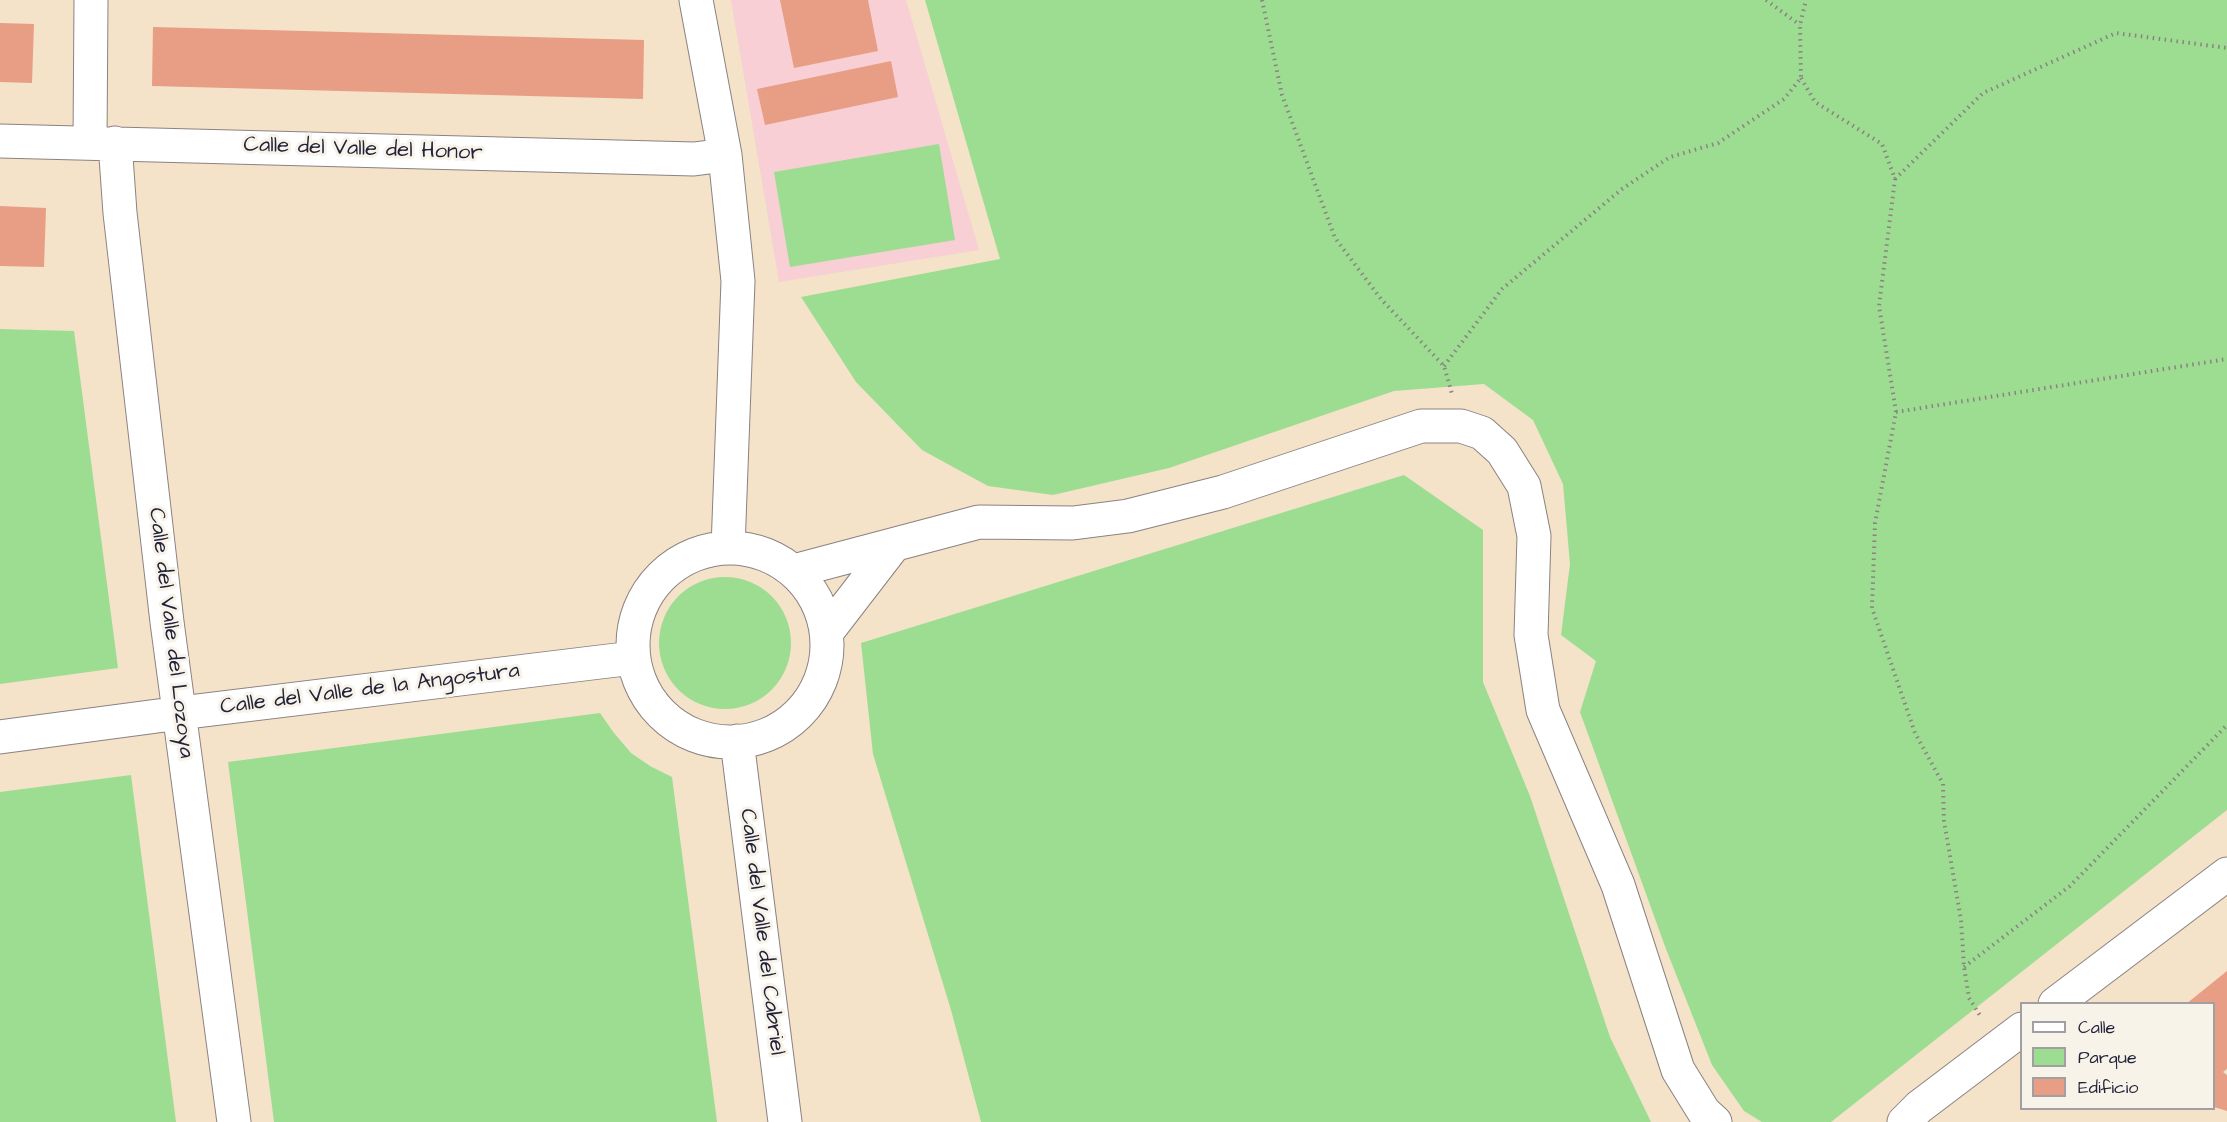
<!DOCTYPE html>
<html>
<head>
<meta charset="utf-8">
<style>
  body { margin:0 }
  #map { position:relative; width:2227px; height:1122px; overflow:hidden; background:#f4e2c9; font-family:"Architects Daughter",sans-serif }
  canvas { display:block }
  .legend { position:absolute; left:2020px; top:1002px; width:195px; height:108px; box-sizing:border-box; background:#f7f3e8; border:2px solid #a29fa3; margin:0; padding:8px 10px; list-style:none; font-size:18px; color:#22223b }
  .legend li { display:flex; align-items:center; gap:12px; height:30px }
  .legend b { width:30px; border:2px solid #a29fa3 }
</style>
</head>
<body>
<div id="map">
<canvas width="2227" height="1122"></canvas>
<ul class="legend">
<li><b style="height:8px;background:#fff"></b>Calle</li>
<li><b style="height:16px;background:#9ddd92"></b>Parque</li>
<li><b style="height:16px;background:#e79e85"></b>Edificio</li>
</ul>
</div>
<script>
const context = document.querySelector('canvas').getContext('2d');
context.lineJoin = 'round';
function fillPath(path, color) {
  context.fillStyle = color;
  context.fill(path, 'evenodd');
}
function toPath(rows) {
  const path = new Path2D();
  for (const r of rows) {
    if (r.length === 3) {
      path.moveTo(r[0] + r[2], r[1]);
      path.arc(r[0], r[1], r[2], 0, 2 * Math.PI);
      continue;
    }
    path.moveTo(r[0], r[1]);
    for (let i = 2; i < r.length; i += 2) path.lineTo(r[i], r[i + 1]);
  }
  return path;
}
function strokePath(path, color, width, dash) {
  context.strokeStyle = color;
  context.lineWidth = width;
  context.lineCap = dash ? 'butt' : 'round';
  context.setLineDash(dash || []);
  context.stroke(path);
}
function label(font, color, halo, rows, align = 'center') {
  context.font = font + ' "Architects Daughter",sans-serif';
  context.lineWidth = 6;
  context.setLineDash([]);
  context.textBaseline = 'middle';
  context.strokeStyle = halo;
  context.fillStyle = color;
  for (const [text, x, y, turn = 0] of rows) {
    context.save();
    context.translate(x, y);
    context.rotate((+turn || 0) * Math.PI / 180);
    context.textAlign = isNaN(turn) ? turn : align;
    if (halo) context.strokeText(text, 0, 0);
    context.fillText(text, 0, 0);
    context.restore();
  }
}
fillPath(toPath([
  [731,0,906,0,979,250,779,282]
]), '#f7cfd4');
fillPath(toPath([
  [925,0,2227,0,2227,810,1831,1122,1762,1122,1744,1111,1712,1065,1666,949,1580,712,1596,661,1561,635,1570,564,1563,484,1533,420,1484,384,1394,391,1169,468,1053,495,988,486,922,450,856,382,801,297,1000,259],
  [939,144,955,240,790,267,774,172],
  [0,329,74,331,118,668,0,684],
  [1404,475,1483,530,1483,682,1530,796,1610,1037,1651,1122,981,1122,951,1010,873,754,861,643],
  [725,643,66],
  [600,713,614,733,631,753,650,766,672,777,717,1122,274,1122,228,762],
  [131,775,176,1122,0,1122,0,792]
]), '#9ddd92');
fillPath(toPath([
  [780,0,868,0,878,51,794,68],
  [0,23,34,24,32,83,0,82],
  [153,27,644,40,643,99,152,86],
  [891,61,898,97,765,125,757,89],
  [0,206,46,208,44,267,0,266],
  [2227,971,2227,1069,2223,1072,2227,1075,2227,1111,2214,1107,2214,1004,2186,1004]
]), '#e79e85');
const street = toPath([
  [696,0,725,155,738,281,728,548],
  [0,141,694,159,725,155],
  [90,143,91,0],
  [115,143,120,213,167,622,234,1122],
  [730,645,97],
  [794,571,979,522,1073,523,1128,516,1223,492,1421,426,1461,426,1482,433,1502,451,1524,486,1534,536,1531,635,1543,710,1618,885,1678,1070,1704,1112,1715,1122],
  [827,632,894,545],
  [0,737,180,713,633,658],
  [737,741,785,1122],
  [2055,1004,2227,874],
  [1904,1122,1919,1107,2022,1029]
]);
strokePath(street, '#8b8282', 35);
strokePath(toPath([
  [1262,0,1282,95,1335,238,1381,299,1444,366,1452,394],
  [1766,0,1800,25],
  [1801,78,1815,102,1882,144,1895,179,1879,306,1896,412,1875,523,1872,608,1915,733,1943,784,1944,821,1961,920,1964,967,1969,998,1981,1017],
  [1895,179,1983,93,2116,33,2227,48],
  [1444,366,1502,289,1622,189,1670,157,1718,143,1784,99,1801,78,1800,25,1806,0],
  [1896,412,2227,359],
  [1964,967,2070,886,2227,725]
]), '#8b8282', 4, [1.5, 4.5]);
strokePath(street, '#fff', 33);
label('22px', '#22223b', '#f7f3e8', [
  ["Calle del Valle del Honor",363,150,2],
  ["Calle del Valle del Lozoya",170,633,83],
  ["Calle del Valle de la Angostura",370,690,-7],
  ["Calle del Valle del Cabriel",761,932,83]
]);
</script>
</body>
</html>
